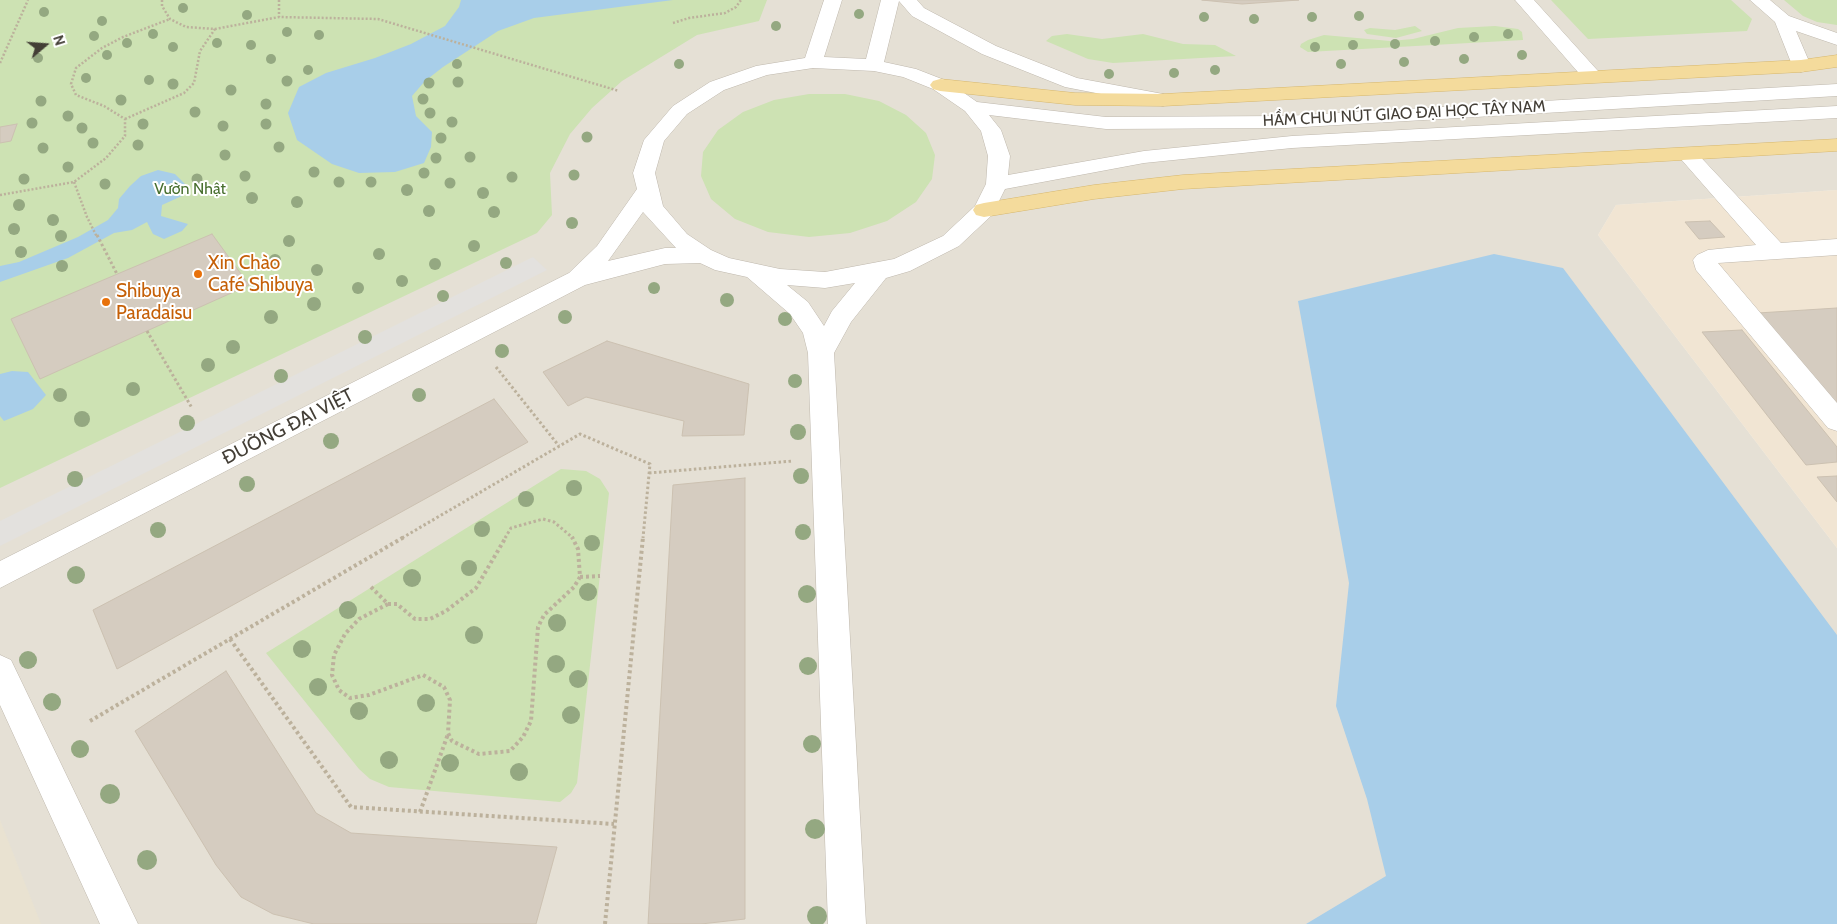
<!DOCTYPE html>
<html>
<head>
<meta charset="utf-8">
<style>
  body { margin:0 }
  #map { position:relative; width:1837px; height:924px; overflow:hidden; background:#f1eee6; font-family:Cabin,sans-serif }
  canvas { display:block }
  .north { position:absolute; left:20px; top:20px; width:50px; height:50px; -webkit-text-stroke:4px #fff; paint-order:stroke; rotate:72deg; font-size:14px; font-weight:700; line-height:20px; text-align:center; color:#433e36 }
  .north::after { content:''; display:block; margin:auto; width:18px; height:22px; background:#433e36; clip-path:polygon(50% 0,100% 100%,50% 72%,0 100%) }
</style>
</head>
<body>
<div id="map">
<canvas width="1837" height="924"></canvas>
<div class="north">N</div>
</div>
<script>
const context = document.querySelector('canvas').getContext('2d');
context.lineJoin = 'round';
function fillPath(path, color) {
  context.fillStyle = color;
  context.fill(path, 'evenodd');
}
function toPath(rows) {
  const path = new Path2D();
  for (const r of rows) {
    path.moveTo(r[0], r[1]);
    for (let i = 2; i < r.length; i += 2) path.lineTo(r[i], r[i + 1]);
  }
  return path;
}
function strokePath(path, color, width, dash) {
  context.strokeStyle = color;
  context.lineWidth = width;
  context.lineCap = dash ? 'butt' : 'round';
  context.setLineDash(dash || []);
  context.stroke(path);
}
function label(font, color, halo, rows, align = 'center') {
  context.font = font + ' Cabin,sans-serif';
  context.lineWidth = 4;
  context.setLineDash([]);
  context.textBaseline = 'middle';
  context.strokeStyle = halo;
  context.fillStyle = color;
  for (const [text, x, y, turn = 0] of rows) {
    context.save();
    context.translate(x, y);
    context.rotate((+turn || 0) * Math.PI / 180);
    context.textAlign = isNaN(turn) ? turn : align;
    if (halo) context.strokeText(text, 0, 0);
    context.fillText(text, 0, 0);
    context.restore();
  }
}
fillPath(toPath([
  [0,0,1837,0,1837,190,1616,205,1598,235,1837,548,1837,924,0,924]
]), '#e5e0d5');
fillPath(toPath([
  [1837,190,1837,548,1598,235,1616,205]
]), '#f1e5d3');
fillPath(toPath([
  [0,820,41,924,0,924]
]), '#e9e2d1');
fillPath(toPath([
  [0,0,767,0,759,21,697,35,622,81,592,108,570,134,550,173,552,215,537,233,0,488],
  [1551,0,1731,0,1752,19,1747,31,1588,39],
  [1784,0,1837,0,1837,25,1817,22,1803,16],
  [1415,26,1422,31,1396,38,1367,34,1364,30,1370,28,1395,30],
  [1495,26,1518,29,1522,32,1523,40,1308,52,1300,47,1301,44,1308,40,1324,35,1390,41,1413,39,1458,28],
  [1067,34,1102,39,1143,34,1183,44,1215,45,1236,56,1113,63,1088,59,1046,41,1052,36],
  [809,94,845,94,879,101,906,115,926,133,935,155,932,179,916,202,887,221,850,233,809,237,768,232,735,219,711,199,701,176,703,152,718,130,743,112,774,100],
  [561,469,586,471,600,479,609,493,577,783,571,793,560,802,389,787,370,779,359,769,266,653]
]), '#cde2b3');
fillPath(toPath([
  [533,257,547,270,0,546,0,521]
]), '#e3e1de');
fillPath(toPath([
  [461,0,673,0,534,18,498,31,443,67,425,81,412,96,416,116,432,132,431,147,424,163,395,172,359,173,332,164,297,140,288,113,299,87,326,73,375,58,411,44,445,26,459,7],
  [158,170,175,174,187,186,182,196,162,205,161,216,188,224,182,231,164,239,153,234,147,222,132,230,114,233,68,258,0,282,0,266,19,262,78,237,108,220,118,208,119,199,130,186,141,176],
  [1494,254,1563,268,1837,635,1837,924,1306,924,1386,876,1367,799,1336,706,1349,583,1298,301],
  [12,371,28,372,46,395,33,409,4,421,0,416,0,374]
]), '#a8cee9');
const building = toPath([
  [1202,0,1299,0,1242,4,1202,0],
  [17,124,11,141,0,143,0,127,17,124],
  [1710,221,1725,237,1699,239,1685,222,1710,221],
  [212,234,249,285,40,379,11,319,212,234],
  [1837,308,1837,405,1758,313,1837,308],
  [1742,330,1837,447,1837,462,1806,465,1702,332,1742,330],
  [607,341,749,384,744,435,682,436,684,421,586,397,568,406,543,372,607,341],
  [494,399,528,442,117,669,93,610,494,399],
  [1837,476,1837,502,1817,477,1837,476],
  [745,478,745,919,701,924,648,924,673,485,745,478],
  [226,671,316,813,351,833,557,847,536,924,314,924,273,914,241,897,216,865,135,731,226,671]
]);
fillPath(building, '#d5ccc0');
strokePath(building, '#ccc1b1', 1);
const minor = toPath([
  [824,0,842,0,824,57,866,59,881,0,917,0,924,8,996,46,1077,78,1163,94,1170,96,1173,100,1170,104,1163,106,1065,87,982,54,912,16,899,1,884,62,916,69,947,81,977,102,1106,117,1286,116,1837,84,1837,96,1286,128,1106,129,989,115,1001,130,1010,156,1008,175,1144,151,1292,136,1837,106,1837,118,1292,148,1144,163,1005,189,992,215,959,246,910,271,886,278,851,322,834,353,866,924,828,924,808,353,803,333,790,314,747,277,715,270,700,263,665,264,585,285,0,588,0,561,569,273,597,246,637,189,633,173,644,140,673,106,710,82,756,66,805,58,824,0],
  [813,68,874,71,903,77,933,89,965,111,981,131,988,156,986,184,975,206,943,236,894,259,825,272,780,269,729,258,711,250,687,234,663,206,655,173,664,141,687,114,724,90,767,75,813,68],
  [643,212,676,248,665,248,608,261,643,212],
  [855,283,832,311,824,326,808,302,787,285,825,288,855,283],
  [1515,0,1534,0,1598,71,1601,75,1598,79,1584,79,1515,0],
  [1750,0,1770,0,1789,16,1837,33,1837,45,1796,31,1811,66,1808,70,1801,72,1794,70,1775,22,1750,0],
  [1687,148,1694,150,1781,243,1837,239,1837,255,1718,263,1837,403,1837,431,1828,428,1696,270,1693,260,1697,255,1708,250,1756,245,1680,158,1676,154,1680,150,1687,148],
  [0,655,11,660,138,924,100,924,0,705,0,655]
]);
const major = toPath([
  [1837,55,1837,67,1801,72,1163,106,1075,105,940,91,933,89,930,85,933,81,940,79,1075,93,1163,94,1801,60,1837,55],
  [1837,139,1837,151,1183,189,1094,199,984,217,976,215,973,210,976,205,984,203,1094,185,1183,175,1837,139]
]);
strokePath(minor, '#bfb8ad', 1);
strokePath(major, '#d7b86e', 1);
strokePath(toPath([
  [162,0,162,6,170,19,186,27,215,29,279,17,378,19,619,91],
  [279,0,279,17],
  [673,23,689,18,725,13,736,7,741,0],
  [0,63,28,0],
  [125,119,184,93,194,83,200,51,215,29],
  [74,182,87,217,97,237],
  [0,195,74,182,106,158,125,136,125,119,104,106,76,95,71,84,76,68,102,48,123,37,170,19]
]), '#bcb19c', 2.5, [2, 2]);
strokePath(toPath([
  [97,235,117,274],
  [147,331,192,408],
  [496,367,559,446],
  [649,473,793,461],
  [402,538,580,434,650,464,643,538],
  [505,538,511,528,543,519,554,522,573,538]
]), '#bcb19c', 3, [2.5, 2.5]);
strokePath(toPath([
  [580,577,600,576],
  [371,587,388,604],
  [388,604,397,604,415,619,430,619,446,611,476,588,506,537],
  [388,604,359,619,345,634,334,655,332,675,339,690,350,698,369,695,423,675,444,687,450,700,448,733,452,741,479,754,510,751,523,737,531,721,538,627,544,615,574,587,580,577,578,549,572,537],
  [230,639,351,807,614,824],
  [90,721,404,537],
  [420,812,448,734],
  [605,924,643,537]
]), '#bcb19c', 4, [3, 3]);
fillPath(minor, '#fff');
fillPath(major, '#f4db9c');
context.fillStyle = '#94a881';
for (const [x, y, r] of [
  [183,8,5],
  [44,12,5],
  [859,14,5],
  [247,15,5],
  [1359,16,5],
  [1204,17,5],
  [1312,17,5],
  [1254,19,5],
  [102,21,5],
  [776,26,5],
  [287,32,5],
  [153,34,5],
  [1508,34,5],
  [319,35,5],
  [94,36,5],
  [1474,37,5],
  [1435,41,5],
  [127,43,5],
  [217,43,5],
  [1395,44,5],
  [251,45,5],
  [1353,45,5],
  [173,47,5],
  [1315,47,5],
  [107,55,5],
  [1522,55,5],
  [38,58,5],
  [271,59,5],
  [1464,59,5],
  [1404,62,5],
  [457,64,5],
  [679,64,5],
  [1341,64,5],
  [308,70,5],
  [1215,70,5],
  [1174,73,5],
  [1109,74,5],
  [86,78,5],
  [149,80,5],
  [287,81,5.5],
  [458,82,5.5],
  [429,83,5.5],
  [173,84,5.5],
  [231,90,5.5],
  [423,99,5.5],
  [121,100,5.5],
  [41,101,5.5],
  [266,104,5.5],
  [195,112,5.5],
  [430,113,5.5],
  [68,116,5.5],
  [452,122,5.5],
  [32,123,5.5],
  [143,124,5.5],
  [266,124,5.5],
  [223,126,5.5],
  [82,128,5.5],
  [587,137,5.5],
  [441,138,5.5],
  [93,143,5.5],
  [138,145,5.5],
  [279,147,5.5],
  [43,148,5.5],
  [225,155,5.5],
  [470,157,5.5],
  [436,158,5.5],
  [68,167,5.5],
  [314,172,5.5],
  [424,173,5.5],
  [574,175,5.5],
  [245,176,5.5],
  [512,177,5.5],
  [24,179,5.5],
  [197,179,5.5],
  [339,182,5.5],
  [371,182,5.5],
  [450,183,5.5],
  [105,184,5.5],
  [407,190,6],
  [483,193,6],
  [252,198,6],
  [297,202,6],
  [19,205,6],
  [429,211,6],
  [494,212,6],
  [53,220,6],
  [572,223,6],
  [14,229,6],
  [61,236,6],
  [289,241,6],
  [474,246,6],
  [21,252,6],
  [379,254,6],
  [275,260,6],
  [506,263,6],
  [435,264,6],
  [62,266,6],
  [317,270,6],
  [402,281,6],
  [358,288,6],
  [654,288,6],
  [443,296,6],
  [727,300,7],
  [314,304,7],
  [271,317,7],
  [565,317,7],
  [785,319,7],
  [365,337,7],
  [233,347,7],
  [502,351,7],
  [208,365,7],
  [281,376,7],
  [795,381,7],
  [133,389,7],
  [60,395,7],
  [419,395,7],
  [82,419,8],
  [187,423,8],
  [798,432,8],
  [331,441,8],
  [801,476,8],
  [75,479,8],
  [247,484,8],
  [574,488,8],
  [526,499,8],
  [482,529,8],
  [158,530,8],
  [803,532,8],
  [592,543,8],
  [469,568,8],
  [76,575,9],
  [412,578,9],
  [588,592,9],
  [807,594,9],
  [348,610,9],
  [557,623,9],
  [474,635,9],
  [302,649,9],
  [28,660,9],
  [556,664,9],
  [808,666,9],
  [578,679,9],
  [318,687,9],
  [52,702,9],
  [426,703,9],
  [359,711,9],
  [571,715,9],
  [812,744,9],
  [80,749,9],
  [389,760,9],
  [450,763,9],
  [519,772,9],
  [110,794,10],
  [815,829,10],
  [147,860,10],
  [817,916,10]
]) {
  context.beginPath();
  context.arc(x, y, r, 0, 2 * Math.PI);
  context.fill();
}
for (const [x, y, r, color] of [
  [198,274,5,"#e8710a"],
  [106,302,5,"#e8710a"]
]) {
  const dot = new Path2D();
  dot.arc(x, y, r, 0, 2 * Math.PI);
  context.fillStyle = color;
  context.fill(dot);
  strokePath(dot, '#fff', 2);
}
label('16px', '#433e36', '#fff', [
  ["HẦM CHUI NÚT GIAO ĐẠI HỌC TÂY NAM",1404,114,-3]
]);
label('16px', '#486f2f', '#fff', [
  ["Vườn Nhật",190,189]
]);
label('19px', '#c56008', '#fff', [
  ["Xin Chào",208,263],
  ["Café Shibuya",208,285],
  ["Shibuya",116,291],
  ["Paradaisu",116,313]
], 'left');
label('19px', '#433e36', '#fff', [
  ["ĐƯỜNG ĐẠI VIỆT",288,427,-27]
]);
</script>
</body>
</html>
